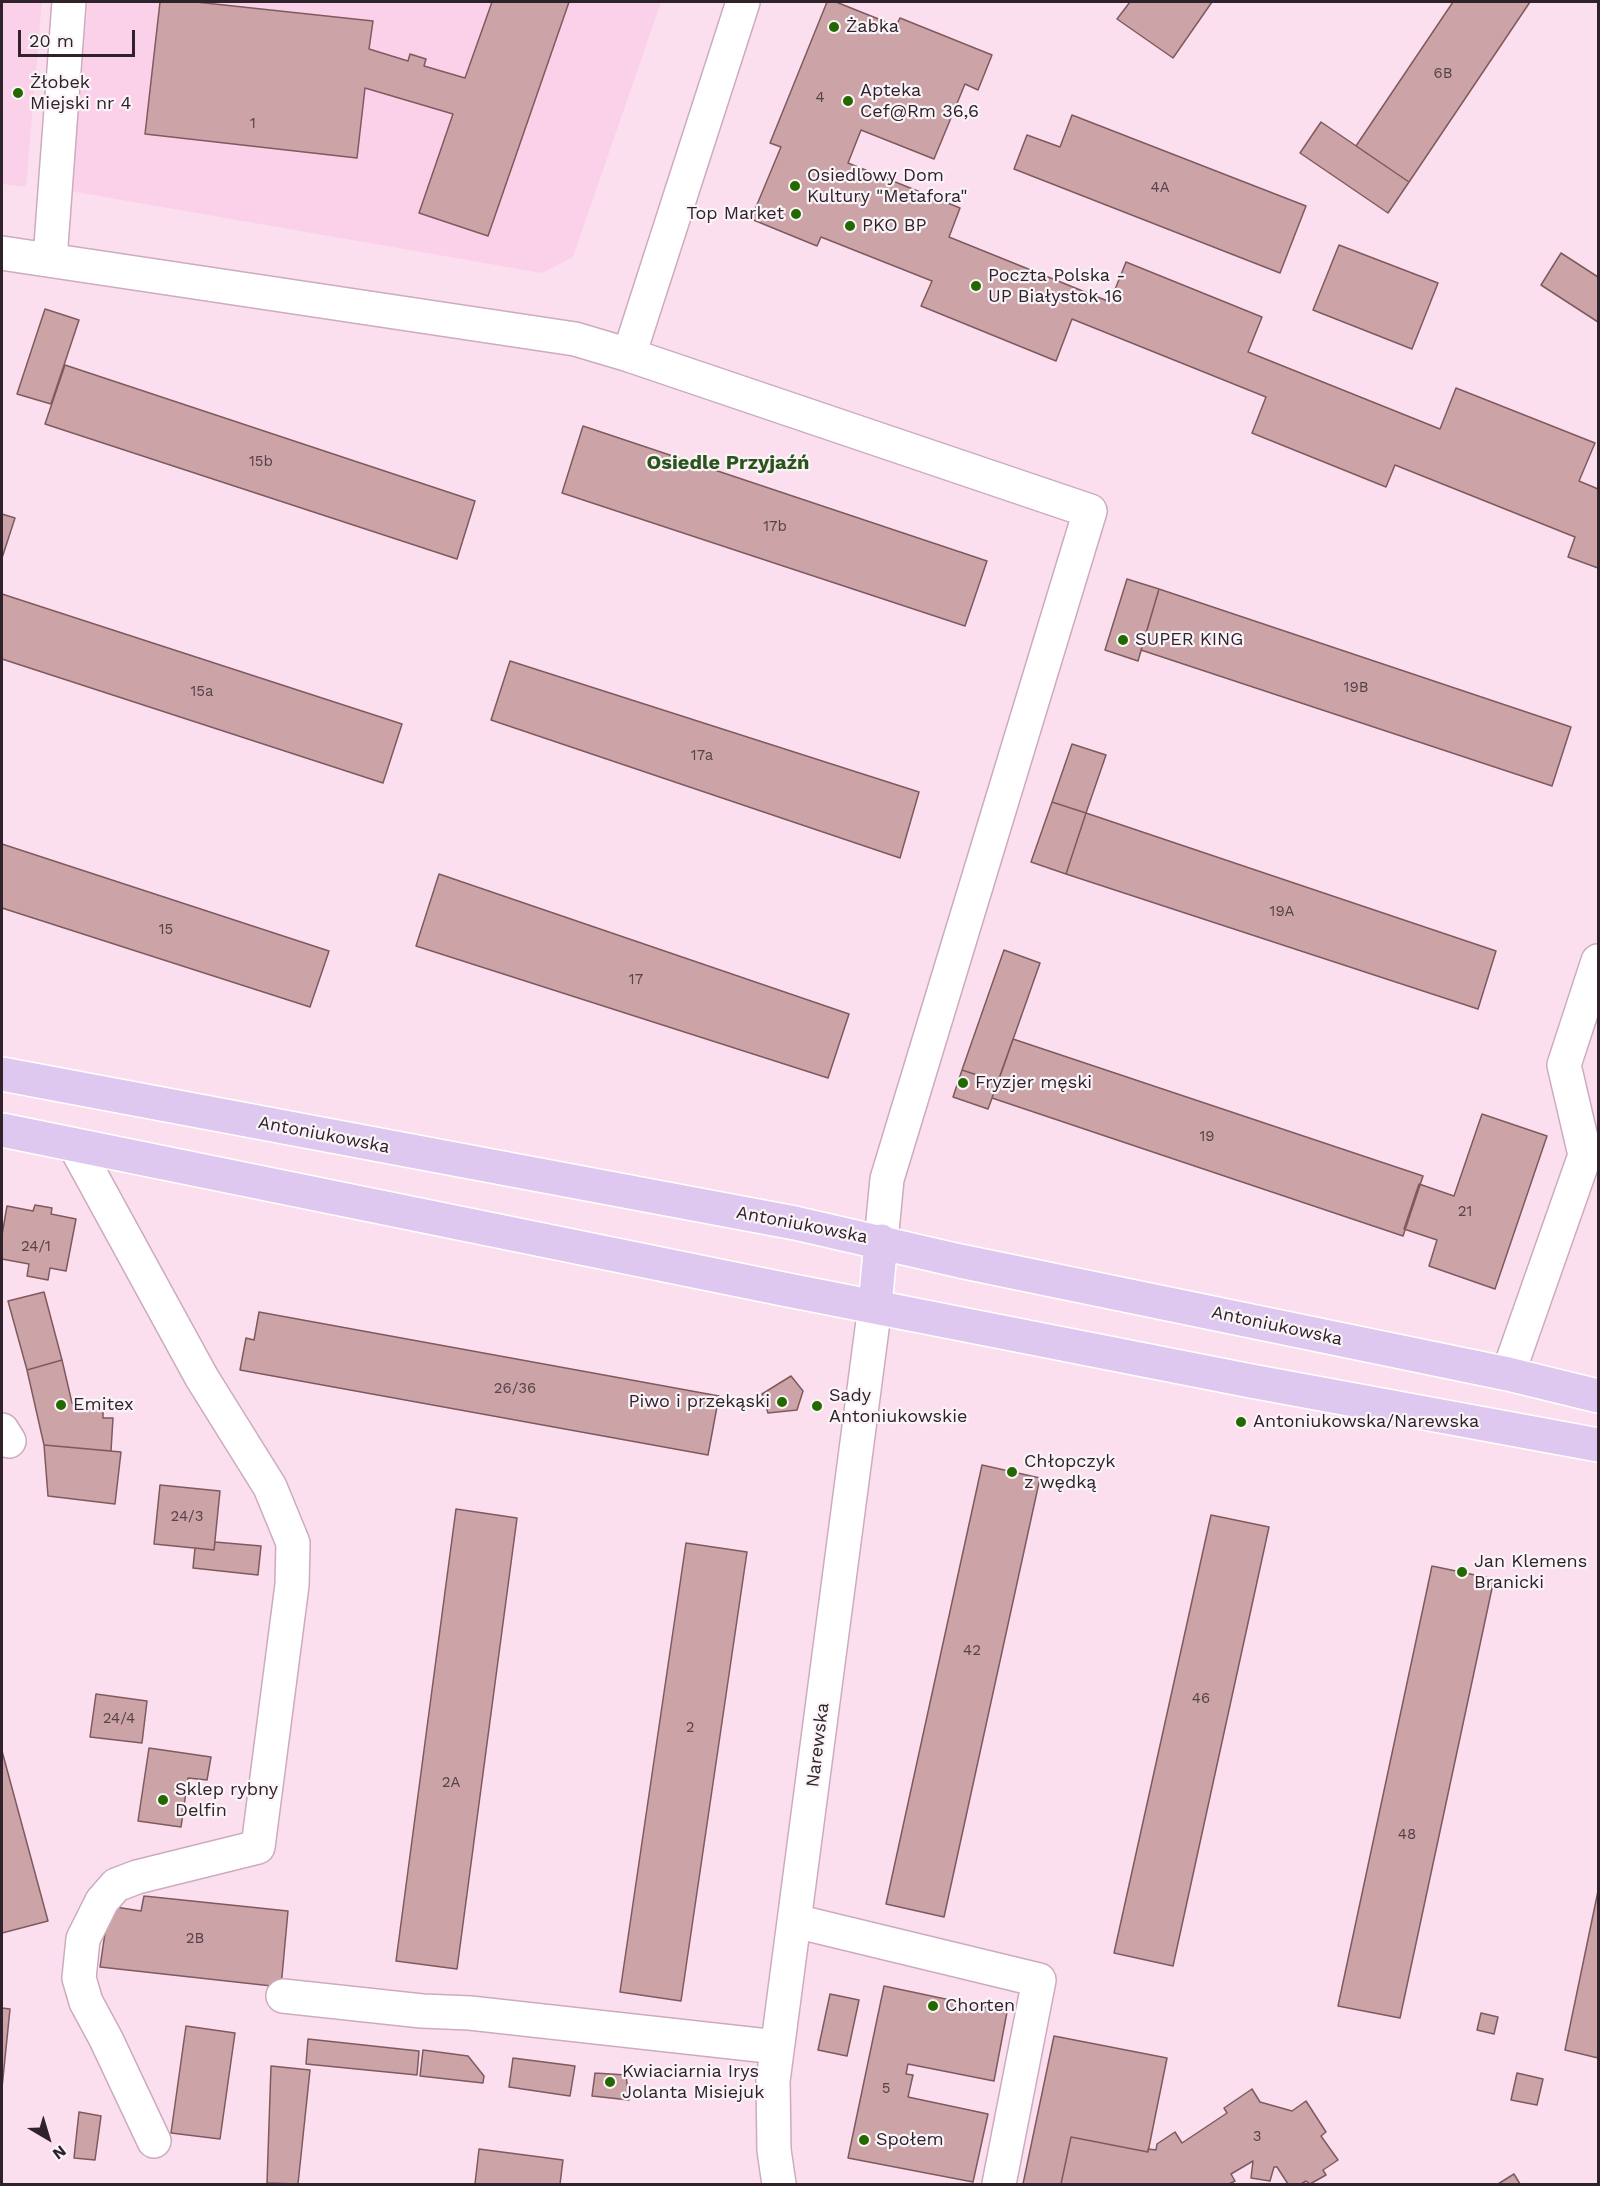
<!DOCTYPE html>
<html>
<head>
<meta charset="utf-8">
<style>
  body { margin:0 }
  #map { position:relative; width:1600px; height:2186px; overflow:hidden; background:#fbdfef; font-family:"Work Sans",sans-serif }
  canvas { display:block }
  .frame { position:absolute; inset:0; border:3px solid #2f222a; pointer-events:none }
  .north { position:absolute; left:18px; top:2108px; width:60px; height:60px; -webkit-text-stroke:4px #faf3f7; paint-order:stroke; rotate:142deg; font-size:16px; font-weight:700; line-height:24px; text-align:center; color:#2f222a }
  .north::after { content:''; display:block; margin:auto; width:21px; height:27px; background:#2f222a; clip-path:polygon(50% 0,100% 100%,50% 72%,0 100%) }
  .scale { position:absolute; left:18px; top:30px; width:117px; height:27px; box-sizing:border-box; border:3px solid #2f222a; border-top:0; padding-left:8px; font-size:18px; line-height:21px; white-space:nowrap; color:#2f222a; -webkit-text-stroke:4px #faf3f7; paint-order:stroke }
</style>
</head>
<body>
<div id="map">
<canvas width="1600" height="2186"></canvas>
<div class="frame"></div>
<div class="north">N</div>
<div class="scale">20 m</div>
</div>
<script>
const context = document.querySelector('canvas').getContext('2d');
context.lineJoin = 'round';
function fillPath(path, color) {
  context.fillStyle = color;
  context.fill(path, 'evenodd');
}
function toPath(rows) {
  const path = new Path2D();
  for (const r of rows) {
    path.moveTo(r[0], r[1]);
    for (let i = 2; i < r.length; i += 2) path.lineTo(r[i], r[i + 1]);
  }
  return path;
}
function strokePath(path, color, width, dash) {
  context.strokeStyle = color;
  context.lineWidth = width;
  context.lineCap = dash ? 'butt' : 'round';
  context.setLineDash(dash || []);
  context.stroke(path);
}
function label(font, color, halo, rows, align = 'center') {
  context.font = font + ' "Work Sans",sans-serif';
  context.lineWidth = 4.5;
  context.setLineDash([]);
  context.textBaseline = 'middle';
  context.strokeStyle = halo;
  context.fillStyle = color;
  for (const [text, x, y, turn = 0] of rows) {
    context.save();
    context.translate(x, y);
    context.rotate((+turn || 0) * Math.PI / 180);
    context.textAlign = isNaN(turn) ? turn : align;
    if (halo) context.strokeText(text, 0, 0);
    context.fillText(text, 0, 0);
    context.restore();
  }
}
fillPath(toPath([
  [2,2,42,2,26,187,2,184],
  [88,2,661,2,573,257,542,273,70,191]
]), '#fbd1ea');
const building = toPath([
  [160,2,196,2,373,21,369,49,408,61,410,54,426,59,424,66,465,78,492,2,569,2,488,236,419,213,453,114,365,88,357,158,145,134,160,2],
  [827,2,836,2,896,26,900,18,992,55,978,90,965,84,934,159,861,130,848,163,960,208,949,237,1110,302,1126,262,1262,317,1248,352,1440,429,1456,388,1595,443,1579,481,1598,489,1598,568,1568,557,1575,537,1395,465,1386,487,1252,433,1266,397,1072,319,1056,361,921,306,932,281,821,237,817,246,751,219,781,147,770,143,827,2],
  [1130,2,1212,2,1173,58,1117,19,1130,2],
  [1453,2,1530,2,1409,182,1356,146,1453,2],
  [1072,115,1306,206,1280,273,1014,169,1027,135,1060,147,1072,115],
  [1321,122,1409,182,1388,213,1300,153,1321,122],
  [1339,245,1438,283,1412,349,1313,310,1339,245],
  [1561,253,1598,277,1598,322,1541,285,1561,253],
  [45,309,79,320,51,404,17,394,45,309],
  [65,365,475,501,457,559,45,424,65,365],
  [583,426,987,561,965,626,562,493,583,426],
  [2,514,15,518,2,558,2,514],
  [1127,579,1159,589,1138,661,1105,650,1127,579],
  [1159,589,1571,727,1552,786,1141,650,1159,589],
  [2,594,402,724,383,783,2,659,2,594],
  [510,661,919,792,900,858,491,720,510,661],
  [1072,744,1106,755,1086,813,1052,802,1072,744],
  [1052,802,1086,813,1066,874,1031,862,1052,802],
  [1086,813,1496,951,1478,1009,1066,874,1086,813],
  [2,844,329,951,310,1007,2,908,2,844],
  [439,874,849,1014,828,1078,416,946,439,874],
  [1004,950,1040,963,998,1082,962,1070,1004,950],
  [1013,1039,1423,1176,1403,1236,992,1098,1013,1039],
  [962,1070,998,1082,988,1109,953,1097,962,1070],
  [1482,1114,1547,1136,1495,1289,1429,1266,1437,1240,1404,1229,1419,1184,1454,1196,1482,1114],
  [35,1205,52,1208,51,1214,76,1219,66,1271,50,1268,48,1280,27,1276,29,1264,2,1259,2,1235,7,1206,33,1211,35,1205],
  [44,1292,62,1360,27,1370,8,1301,44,1292],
  [259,1312,719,1396,708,1455,240,1370,246,1338,254,1340,259,1312],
  [62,1360,72,1403,103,1408,103,1418,113,1418,111,1451,44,1445,27,1370,62,1360],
  [791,1376,803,1391,797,1410,768,1413,762,1394,791,1376],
  [44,1445,121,1452,115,1504,48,1496,44,1445],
  [982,1465,1040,1478,944,1917,886,1904,982,1465],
  [160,1485,220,1491,214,1550,154,1544,160,1485],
  [456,1509,517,1518,457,1969,396,1961,456,1509],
  [1211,1515,1269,1527,1173,1966,1114,1953,1211,1515],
  [215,1542,261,1546,258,1575,193,1568,195,1548,214,1550,215,1542],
  [686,1543,747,1552,681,2001,620,1992,686,1543],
  [1432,1566,1494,1579,1400,2018,1338,2006,1432,1566],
  [96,1694,147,1701,142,1743,90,1737,96,1694],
  [149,1748,211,1757,207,1780,188,1778,181,1827,138,1821,149,1748],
  [2,1751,48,1921,2,1933,2,1751],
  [1598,1891,1598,2058,1565,2050,1598,1891],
  [144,1896,288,1911,281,1987,100,1967,109,1906,141,1911,144,1896],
  [884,1986,1007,2012,994,2081,908,2064,906,2074,913,2075,908,2097,988,2114,973,2182,848,2158,884,1986],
  [830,1994,859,2000,847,2056,818,2050,830,1994],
  [2,2008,10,2009,2,2088,2,2008],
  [1481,2013,1498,2017,1494,2034,1477,2030,1481,2013],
  [186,2026,235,2033,220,2139,171,2133,186,2026],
  [1054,2036,1167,2058,1148,2152,1071,2137,1061,2184,1023,2184,1054,2036],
  [308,2039,419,2051,417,2075,306,2064,308,2039],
  [423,2050,468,2056,484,2076,483,2083,420,2076,423,2050],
  [513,2058,575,2066,570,2096,509,2087,513,2058],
  [271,2066,310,2070,298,2184,267,2183,271,2066],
  [595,2073,626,2075,629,2100,592,2096,595,2073],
  [1517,2073,1543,2079,1537,2105,1511,2100,1517,2073],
  [1252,2089,1260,2102,1292,2111,1306,2101,1326,2132,1321,2136,1338,2160,1323,2170,1326,2175,1310,2184,1306,2181,1301,2184,1288,2184,1277,2167,1274,2167,1270,2181,1251,2178,1253,2161,1231,2174,1235,2181,1229,2184,1061,2184,1071,2137,1148,2152,1148,2149,1156,2150,1157,2144,1175,2132,1182,2143,1227,2113,1224,2108,1252,2089],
  [79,2112,101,2116,95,2160,74,2158,79,2112],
  [479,2149,563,2160,560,2184,475,2184,479,2149],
  [1514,2174,1520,2184,1498,2184,1514,2174]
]);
fillPath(building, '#cca4a7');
strokePath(building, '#7e5a5e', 1.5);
const minor = toPath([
  [2,253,575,339,629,355,1090,511,887,1179,881,1241],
  [50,259,69,2],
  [629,355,743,2],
  [75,1146,202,1378,270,1487,293,1543,292,1585,258,1847,137,1877,116,1885,102,1901,83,1939,79,1978,86,2002,106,2039,154,2141],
  [1508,1374,1585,1155,1564,1065,1598,961],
  [2,1430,9,1441],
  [795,1921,1039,1980,999,2184],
  [283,1996,422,2011,470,2013,777,2047],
  [779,2184,774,2150,773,2081,875,1306]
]);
const major = toPath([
  [2,1074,795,1223,960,1261,1508,1374,1598,1396],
  [2,1130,783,1289,1251,1381,1598,1445],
  [875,1306,881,1241]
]);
strokePath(minor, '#cdabbf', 36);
strokePath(major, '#fff', 36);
strokePath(minor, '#fff', 33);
strokePath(major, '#dec8ef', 33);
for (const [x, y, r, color] of [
  [834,27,6,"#246900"],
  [18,93,6,"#246900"],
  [848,101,6,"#246900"],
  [795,186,6,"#246900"],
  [796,214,6,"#246900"],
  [850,226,6,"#246900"],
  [976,286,6,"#246900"],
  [1123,640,6,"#246900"],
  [963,1083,6,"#246900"],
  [782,1402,6,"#246900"],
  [61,1405,6,"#246900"],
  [817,1406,6,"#246900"],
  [1241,1422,6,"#246900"],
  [1012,1472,6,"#246900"],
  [1462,1572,6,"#246900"],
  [163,1800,6,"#246900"],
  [933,2006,6,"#246900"],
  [610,2082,6,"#246900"],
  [864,2140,6,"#246900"]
]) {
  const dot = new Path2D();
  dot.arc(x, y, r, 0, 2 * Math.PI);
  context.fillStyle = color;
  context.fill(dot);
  strokePath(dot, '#faf3f7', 2);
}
label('15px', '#564249', null, [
  ["6B",1443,74],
  ["4",820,98],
  ["1",253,124],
  ["4A",1160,188],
  ["15b",261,462],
  ["17b",775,527],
  ["19B",1356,688],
  ["15a",202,692],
  ["17a",702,756],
  ["19A",1282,912],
  ["15",166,930],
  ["17",636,980],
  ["19",1207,1137],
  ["21",1465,1212],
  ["24/1",36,1247],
  ["26/36",515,1389],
  ["24/3",187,1517],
  ["42",972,1651],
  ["46",1201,1699],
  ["24/4",119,1719],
  ["2",690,1728],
  ["2A",451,1783],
  ["48",1407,1835],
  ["2B",195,1939],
  ["5",886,2089],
  ["3",1257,2137]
]);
label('18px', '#2f222a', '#faf3f7', [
  ["Żabka",846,27],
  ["Żłobek",30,83],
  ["Miejski nr 4",30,104],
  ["Apteka",860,91],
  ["Cef@Rm 36,6",860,112],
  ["Osiedlowy Dom",807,176],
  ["Kultury \"Metafora\"",807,197],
  ["Top Market",784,214,"right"],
  ["PKO BP",862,226],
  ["Poczta Polska -",988,276],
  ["UP Białystok 16",988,297],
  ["SUPER KING",1135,640],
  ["Fryzjer męski",975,1083],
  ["Sady",829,1396],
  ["Antoniukowskie",829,1417],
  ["Piwo i przekąski",770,1402,"right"],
  ["Emitex",73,1405],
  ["Antoniukowska/Narewska",1253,1422],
  ["Chłopczyk",1024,1462],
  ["z wędką",1024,1483],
  ["Jan Klemens",1474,1562],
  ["Branicki",1474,1583],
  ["Sklep rybny",175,1790],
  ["Delfin",175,1811],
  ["Chorten",945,2006],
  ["Kwiaciarnia Irys",622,2072],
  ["Jolanta Misiejuk",622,2093],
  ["Społem",876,2140]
], 'left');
label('18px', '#2f222a', '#faf3f7', [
  ["Antoniukowska",324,1135,11],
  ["Antoniukowska",802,1225,11],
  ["Antoniukowska",1277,1326,12],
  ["Narewska",818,1745,-83]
]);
label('bold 20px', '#29541a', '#faf3f7', [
  ["Osiedle Przyjaźń",728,463]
]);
</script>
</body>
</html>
